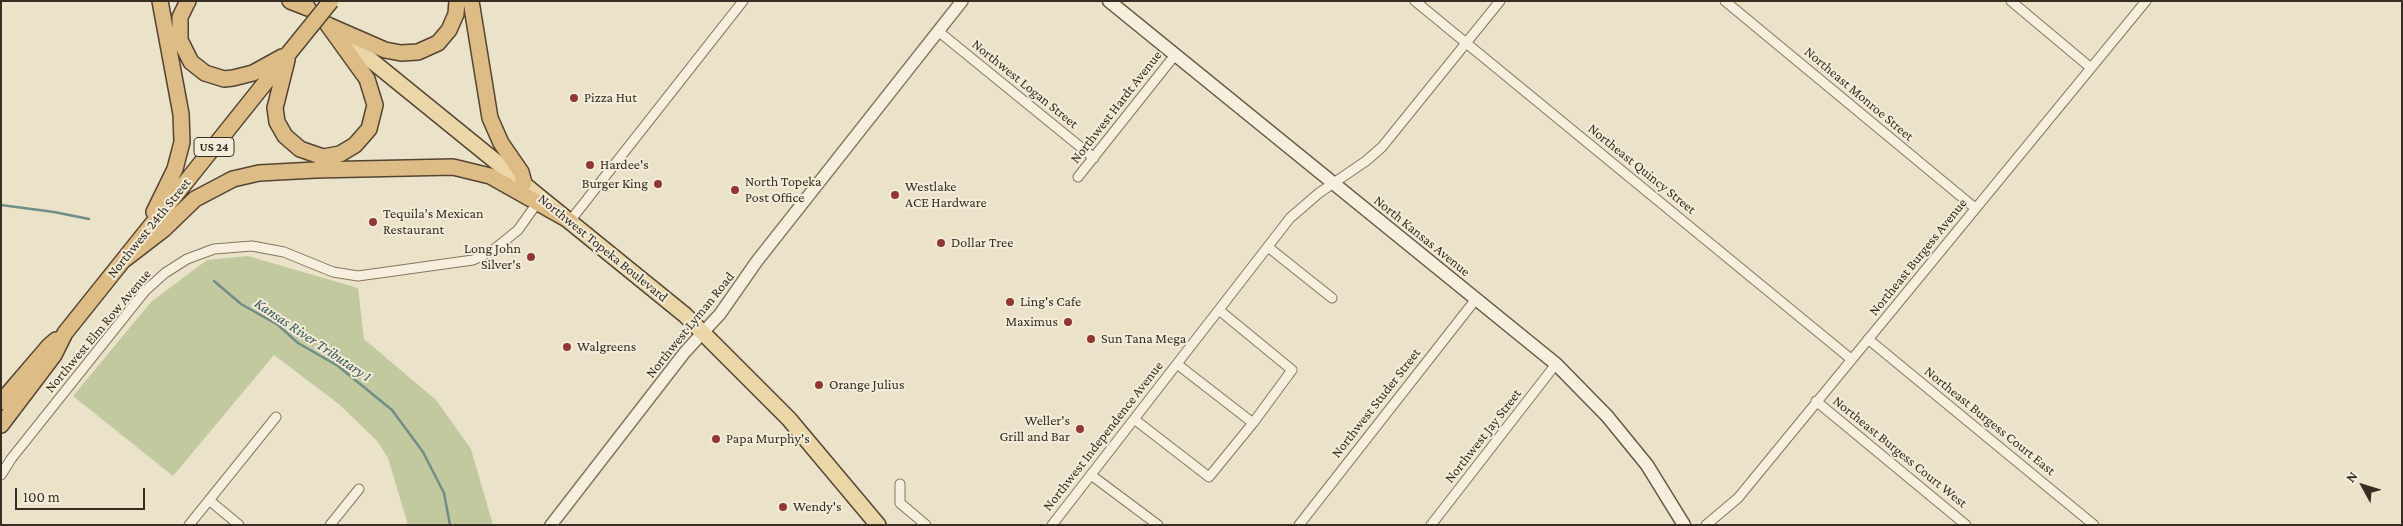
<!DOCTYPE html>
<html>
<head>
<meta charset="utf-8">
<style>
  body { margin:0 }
  #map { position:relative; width:2403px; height:526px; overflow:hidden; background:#ebe2ca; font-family:"Crimson Pro",serif }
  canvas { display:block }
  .frame { position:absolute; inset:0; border:2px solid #382d22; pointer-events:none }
  .north { position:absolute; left:2338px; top:461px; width:50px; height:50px; -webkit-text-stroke:4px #f3ecd9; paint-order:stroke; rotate:309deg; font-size:14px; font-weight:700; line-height:20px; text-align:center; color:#382d22 }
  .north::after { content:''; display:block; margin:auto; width:18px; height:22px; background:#382d22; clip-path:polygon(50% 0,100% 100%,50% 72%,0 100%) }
  .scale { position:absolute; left:15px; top:488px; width:130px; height:22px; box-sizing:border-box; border:2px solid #382d22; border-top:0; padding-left:6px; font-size:15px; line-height:18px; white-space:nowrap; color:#382d22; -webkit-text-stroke:4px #f3ecd9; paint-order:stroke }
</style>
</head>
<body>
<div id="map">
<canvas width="2403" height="526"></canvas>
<div class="frame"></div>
<div class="north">N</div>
<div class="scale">100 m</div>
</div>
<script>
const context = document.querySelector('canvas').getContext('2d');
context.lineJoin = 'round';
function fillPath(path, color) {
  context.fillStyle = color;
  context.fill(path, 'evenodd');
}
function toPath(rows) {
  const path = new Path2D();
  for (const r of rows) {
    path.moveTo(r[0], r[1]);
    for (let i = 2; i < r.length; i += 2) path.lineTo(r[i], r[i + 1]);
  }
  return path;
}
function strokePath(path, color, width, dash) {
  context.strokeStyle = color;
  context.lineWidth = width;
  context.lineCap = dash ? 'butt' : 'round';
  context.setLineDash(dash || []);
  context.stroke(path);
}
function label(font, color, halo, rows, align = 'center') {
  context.font = font + ' "Crimson Pro",serif';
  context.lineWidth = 4;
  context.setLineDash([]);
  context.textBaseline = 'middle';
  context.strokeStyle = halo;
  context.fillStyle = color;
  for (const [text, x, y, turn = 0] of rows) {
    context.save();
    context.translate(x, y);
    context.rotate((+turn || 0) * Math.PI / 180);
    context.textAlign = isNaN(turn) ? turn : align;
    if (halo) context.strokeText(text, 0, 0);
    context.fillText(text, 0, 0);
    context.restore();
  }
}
fillPath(toPath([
  [248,256,358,288,364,339,436,400,471,449,493,525,408,525,388,458,377,441,340,405,274,355,173,476,73,396,151,302,207,260]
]), '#c3c99f');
strokePath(toPath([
  [1,205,54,212,89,219],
  [214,281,241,304,278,325,298,343,338,366,392,410,423,452,444,493,450,525]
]), '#718e87', 2.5);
const minor = toPath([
  [1415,1,1851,359],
  [1725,1,1975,208],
  [2011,1,2091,68],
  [938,31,1094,158],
  [1078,177,1175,55],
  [570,221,743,1],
  [1268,247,1332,298],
  [1868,339,2094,525],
  [1177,364,1253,423],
  [1816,401,1966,525],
  [1134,419,1209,477,1253,423,1292,370,1219,310],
  [1,475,11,459,145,291,165,273,187,259,214,249,252,246,284,252,333,272,358,276,473,260,492,251,518,230,540,199],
  [1091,475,1158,525],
  [900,484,900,503,926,525],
  [209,500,239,525],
  [189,525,276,417],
  [330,525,359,489],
  [1052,525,1290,218,1319,193,1366,161,1382,147,1500,1],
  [1299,525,1476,299],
  [1431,525,1556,364],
  [1706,525,1738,498,2146,1]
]);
const tertiary = toPath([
  [551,525,685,352,720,314,757,261,962,1]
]);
const secondary = toPath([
  [1109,1,1556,364,1607,416,1647,465,1684,525]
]);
const primary = toPath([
  [335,31,685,315,789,419,878,525]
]);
const trunk = toPath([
  [188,1,180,17,180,40,191,62,205,73,224,79,233,78,253,73,282,57],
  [290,1,308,8],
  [471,1,490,118,501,143,521,172,524,183],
  [330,26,385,50,401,53,418,52,438,43,449,30,456,14,457,1],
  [287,60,275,108,277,122,285,136,300,149,323,157,340,154,355,145,369,129,375,105,367,79,328,25],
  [154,212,175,169,182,142,181,114,160,1],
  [125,259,164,229,195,199,233,179,259,173,315,170,453,167,490,176,570,221],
  [1,402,49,346,56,340],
  [1,425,54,355,65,333,289,53]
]);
strokePath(minor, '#877560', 11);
strokePath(tertiary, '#877560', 14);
strokePath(secondary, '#695643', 15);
strokePath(primary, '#543', 18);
strokePath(trunk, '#543', 18);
strokePath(minor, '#f6efdd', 9);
strokePath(tertiary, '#f6efdd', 11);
strokePath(secondary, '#f6efdd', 12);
strokePath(primary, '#ead6a6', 15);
strokePath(trunk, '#debc85', 15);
const trunkBridge = toPath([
  [289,53,331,1]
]);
strokePath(trunkBridge, '#543', 18, []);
strokePath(trunkBridge, '#debc85', 15);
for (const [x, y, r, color] of [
  [574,98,5,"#903635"],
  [590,165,5,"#903635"],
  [658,184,5,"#903635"],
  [735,190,5,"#903635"],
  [895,195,5,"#903635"],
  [373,222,5,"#903635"],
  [941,243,5,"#903635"],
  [531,257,5,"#903635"],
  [1010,302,5,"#903635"],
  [1068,322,5,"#903635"],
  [1091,339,5,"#903635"],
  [567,347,5,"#903635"],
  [819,385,5,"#903635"],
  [1080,429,5,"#903635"],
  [716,439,5,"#903635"],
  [783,507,5,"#903635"]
]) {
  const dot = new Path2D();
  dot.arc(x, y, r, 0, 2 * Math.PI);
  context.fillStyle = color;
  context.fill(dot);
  strokePath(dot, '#f3ecd9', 2);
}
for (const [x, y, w] of [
  [214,147,40]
]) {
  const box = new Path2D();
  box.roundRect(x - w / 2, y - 9.5, w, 19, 4);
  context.fillStyle = '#f3ecd9';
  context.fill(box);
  strokePath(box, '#382d22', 1);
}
label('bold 12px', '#382d22', null, [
  ["US 24",214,147]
]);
label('14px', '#382d22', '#f3ecd9', [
  ["Northwest Logan Street",1025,84,39],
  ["Northeast Monroe Street",1859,94,40],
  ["Northwest Hardt Avenue",1116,107,-52],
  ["Northeast Quincy Street",1642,169,39],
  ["Northwest 24th Street",149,228,-51],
  ["North Kansas Avenue",1422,236,39],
  ["Northwest Topeka Boulevard",603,248,39],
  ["Northeast Burgess Avenue",1918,257,-51],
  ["Northwest Lyman Road",690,325,-51],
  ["Northwest Elm Row Avenue",98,331,-50],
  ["Northwest Studer Street",1376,403,-52],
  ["Northeast Burgess Court East",1990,421,39],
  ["Northwest Independence Avenue",1103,436,-52],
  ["Northwest Jay Street",1483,436,-52],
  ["Northeast Burgess Court West",1900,452,39]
]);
label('14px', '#382d22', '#f3ecd9', [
  ["Pizza Hut",584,98],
  ["Hardee's",600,165],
  ["North Topeka",745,182],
  ["Post Office",745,198],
  ["Burger King",648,184,"right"],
  ["Westlake",905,187],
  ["ACE Hardware",905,203],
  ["Tequila’s Mexican",383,214],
  ["Restaurant",383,230],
  ["Dollar Tree",951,243],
  ["Long John",521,249,"right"],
  ["Silver's",521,265,"right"],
  ["Ling's Cafe",1020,302],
  ["Maximus",1058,322,"right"],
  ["Sun Tana Mega",1101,339],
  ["Walgreens",577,347],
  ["Orange Julius",829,385],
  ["Weller's",1070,421,"right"],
  ["Grill and Bar",1070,437,"right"],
  ["Papa Murphy's",726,439],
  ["Wendy's",793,507]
], 'left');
label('italic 15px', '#335755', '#f3ecd9', [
  ["Kansas River Tributary 1",313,340,34]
]);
</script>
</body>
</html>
